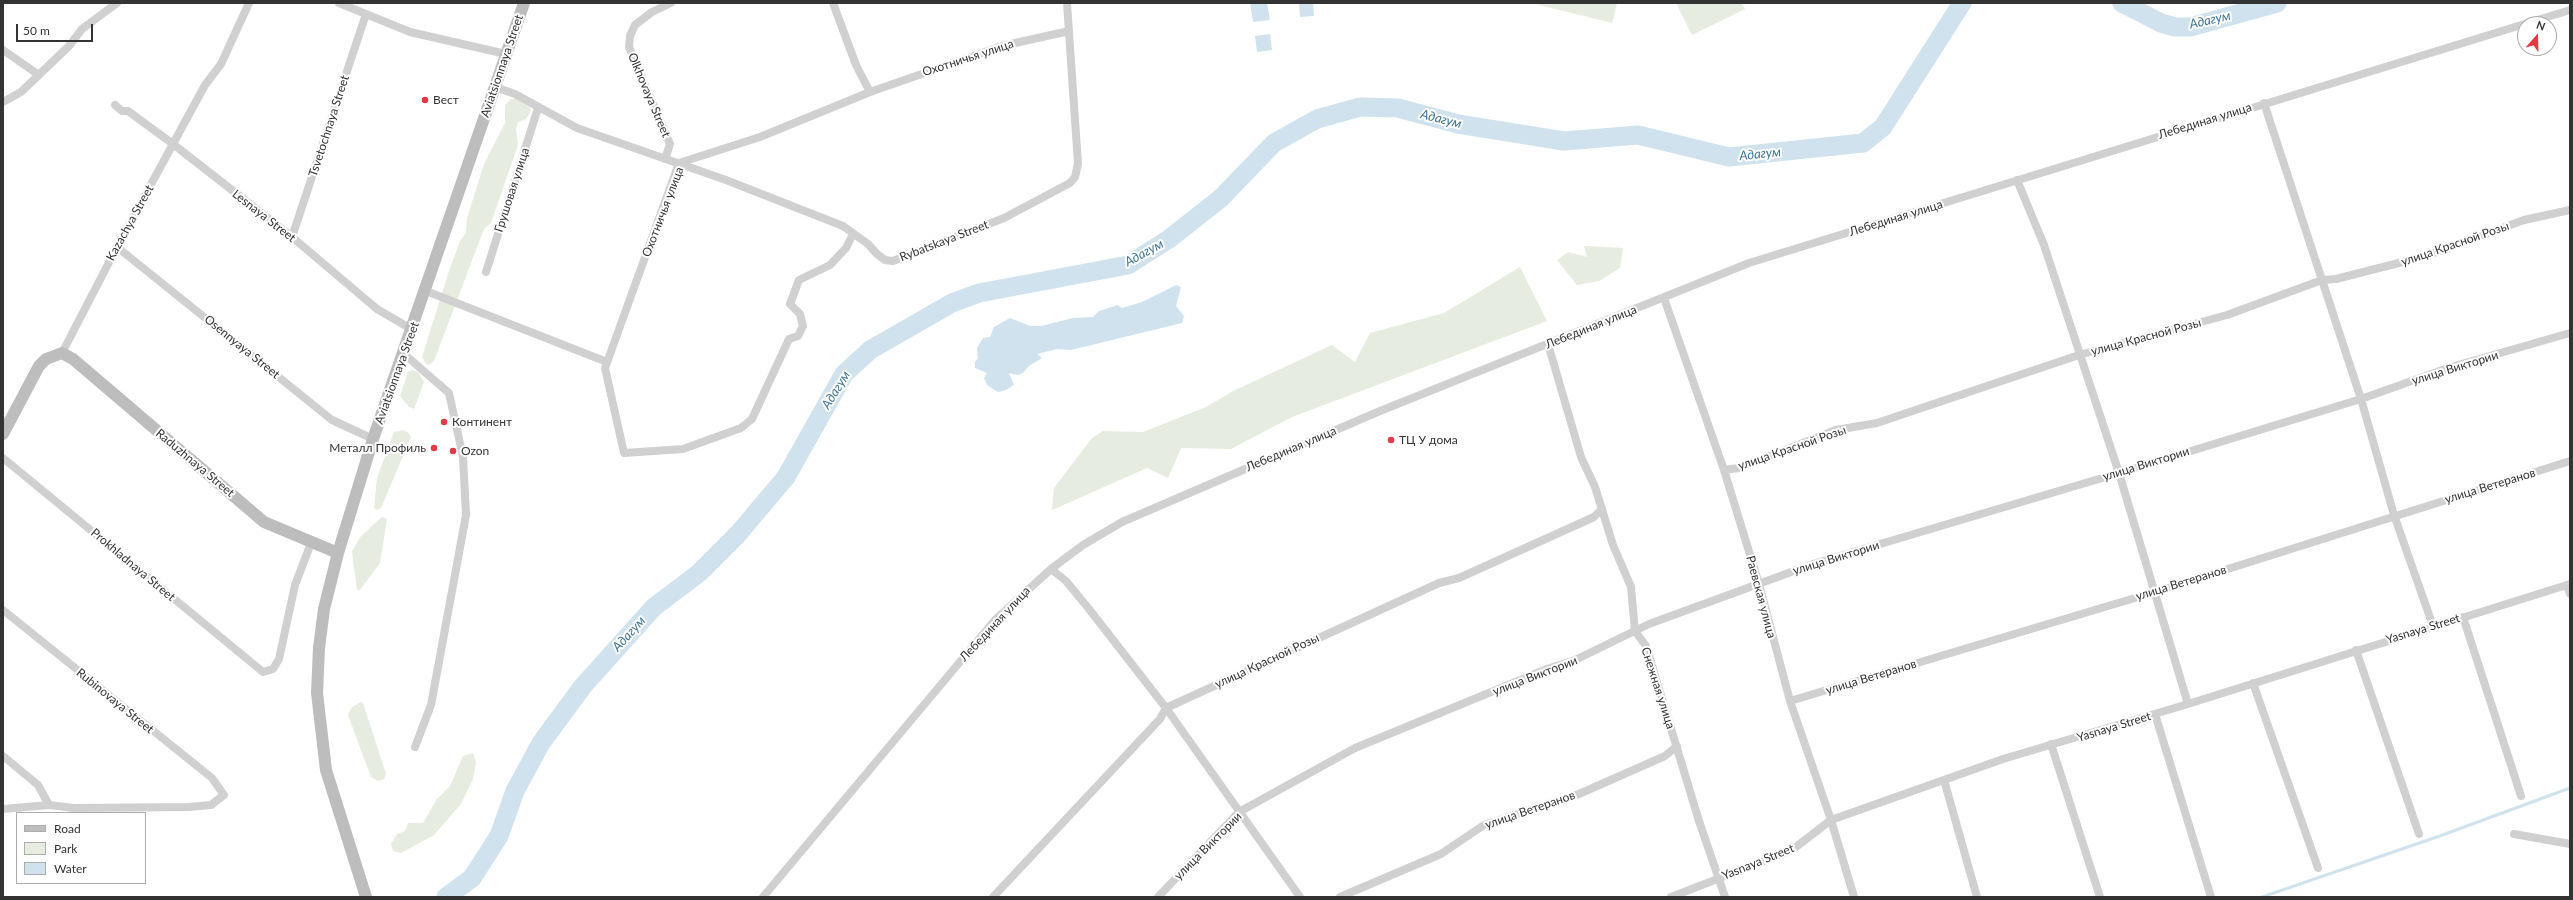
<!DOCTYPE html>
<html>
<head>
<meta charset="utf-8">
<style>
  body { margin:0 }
  #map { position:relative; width:2573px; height:900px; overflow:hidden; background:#fff; font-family:Lato,sans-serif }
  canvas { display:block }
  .frame { position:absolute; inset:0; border:4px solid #333; pointer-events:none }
  .legend { position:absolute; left:16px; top:812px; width:130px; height:72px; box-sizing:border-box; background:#fff; border:1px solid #adadad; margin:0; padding:5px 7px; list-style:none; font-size:12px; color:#333 }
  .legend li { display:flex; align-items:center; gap:8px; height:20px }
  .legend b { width:20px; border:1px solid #adadad }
  .north { position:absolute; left:2517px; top:16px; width:40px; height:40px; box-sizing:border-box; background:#fff; border:1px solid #adadad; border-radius:50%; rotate:20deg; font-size:11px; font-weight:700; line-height:16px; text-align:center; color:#333 }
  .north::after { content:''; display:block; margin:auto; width:14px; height:18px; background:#e63946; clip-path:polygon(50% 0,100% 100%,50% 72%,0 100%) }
  .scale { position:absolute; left:16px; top:24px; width:77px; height:18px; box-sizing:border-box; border:2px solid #333; border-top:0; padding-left:5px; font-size:12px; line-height:14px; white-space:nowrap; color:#333; -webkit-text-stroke:3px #fff; paint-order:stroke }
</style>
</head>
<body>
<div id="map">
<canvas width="2573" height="900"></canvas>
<div class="frame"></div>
<ul class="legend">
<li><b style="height:5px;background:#bdbdbd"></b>Road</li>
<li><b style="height:11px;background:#e6ecdf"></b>Park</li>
<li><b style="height:11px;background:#cfe2ee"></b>Water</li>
</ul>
<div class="north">N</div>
<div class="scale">50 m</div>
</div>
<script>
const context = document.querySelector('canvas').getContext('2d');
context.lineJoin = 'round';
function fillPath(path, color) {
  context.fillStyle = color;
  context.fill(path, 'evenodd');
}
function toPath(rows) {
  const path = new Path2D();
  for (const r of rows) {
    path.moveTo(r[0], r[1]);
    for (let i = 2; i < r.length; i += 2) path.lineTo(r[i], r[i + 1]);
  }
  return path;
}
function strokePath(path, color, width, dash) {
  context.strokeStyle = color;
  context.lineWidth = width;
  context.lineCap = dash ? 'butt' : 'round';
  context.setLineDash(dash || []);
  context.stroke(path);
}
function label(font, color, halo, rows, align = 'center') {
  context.font = font + ' Lato,sans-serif';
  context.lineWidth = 4;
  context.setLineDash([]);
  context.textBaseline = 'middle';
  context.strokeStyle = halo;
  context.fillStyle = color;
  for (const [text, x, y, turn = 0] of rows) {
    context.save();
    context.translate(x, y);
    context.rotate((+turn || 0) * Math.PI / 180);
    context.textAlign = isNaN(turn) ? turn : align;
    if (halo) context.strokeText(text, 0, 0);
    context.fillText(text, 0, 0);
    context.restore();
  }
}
fillPath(toPath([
  [1531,3,1617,3,1612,23],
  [1676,3,1742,3,1745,9,1692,35],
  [511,99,517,99,530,107,531,111,526,119,518,122,516,129,518,145,491,223,484,229,434,361,429,365,426,364,422,357,449,271,460,241,466,233,467,218,484,164,505,123,505,105],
  [1584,246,1623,248,1620,268,1599,281,1577,285,1557,260,1568,252,1587,257],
  [1520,267,1547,321,1292,417,1231,449,1181,448,1168,478,1147,468,1052,510,1054,488,1092,438,1103,431,1143,432,1206,407,1233,391,1332,345,1355,362,1370,333,1444,313],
  [412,370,418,372,424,382,414,409,409,407,400,396,408,372],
  [403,430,409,433,411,437,381,508,377,510,374,508,377,478,394,432],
  [382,517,387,519,380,563,360,590,357,590,352,551,361,536],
  [361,702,363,703,386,774,384,779,378,781,371,777,348,715,352,707],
  [473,753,476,762,473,779,461,804,434,835,401,853,393,851,391,844,397,834,405,831,408,823,423,823,437,799,450,786,463,756]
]), '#e6ecdf');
fillPath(toPath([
  [1250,3,1267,3,1270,20,1253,22],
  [1299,3,1313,3,1314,16,1300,17],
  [1270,34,1272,50,1257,52,1255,36],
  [1176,285,1181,287,1176,306,1184,316,1182,323,1071,350,1057,349,1037,354,1042,358,1029,366,1023,373,1018,375,1009,373,1014,385,1006,390,998,392,987,385,984,378,987,373,975,368,975,362,978,358,977,348,983,338,990,337,994,327,1010,318,1030,326,1041,326,1073,318,1093,317,1099,311,1118,305,1122,308,1142,302]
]), '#cfe2ee');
strokePath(toPath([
  [2262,897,2437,837,2570,788]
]), '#cfe2ee', 3);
strokePath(toPath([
  [2122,3,2161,23,2175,27,2190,27,2277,3],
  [446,897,472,878,499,836,515,791,541,743,583,686,654,607,699,573,738,534,786,477,844,374,870,350,952,303,979,293,1128,265,1169,239,1221,198,1274,143,1317,119,1360,107,1398,108,1458,124,1564,141,1638,135,1729,157,1863,143,1883,127,1962,3]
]), '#cfe2ee', 19);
strokePath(toPath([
  [339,3,410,32,506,54],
  [833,3,856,65,870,92],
  [3,50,39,75],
  [495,87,515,94,577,128,726,180,843,226,868,244,877,254,885,260,893,261,1004,218,1070,183,1075,177,1078,164,1067,3],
  [3,102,21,92,69,46,82,29,117,3],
  [2264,103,2361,399,2394,515,2433,626],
  [115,105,122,111,128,111,173,144,292,237,377,309,413,330],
  [665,159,670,144,629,47,630,36,635,25,652,12,671,3],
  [2017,180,2044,245,2119,473,2188,704],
  [853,234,846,248,830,265,799,280,790,304,800,314,803,326,798,336,789,339,752,419,741,428,683,449,624,453,605,368,679,163,760,137,870,92,1002,46,1069,31],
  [292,237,366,14],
  [117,247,332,420,373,439],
  [486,272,538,108],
  [426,291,607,362],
  [1664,298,1724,470,1759,584,1790,701,1831,820,1854,897],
  [1548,344,1581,457,1595,487,1613,545,1631,587,1635,631,1646,646,1699,821,1725,897],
  [62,353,117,247,205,85,221,64,249,3],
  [404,354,449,393,463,457,466,515,431,705,415,747],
  [3,458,263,672,273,669,279,659,295,585,311,543],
  [1724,470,1739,468,1836,430,1877,423,2079,355,2227,315,2322,280,2336,279,2426,256,2524,220,2570,210],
  [1051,569,1066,581,1089,609,1166,708,1300,897],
  [2567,585,2570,594],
  [3,610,212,778,224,795,211,805,189,807,74,808,49,805,3,809],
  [2463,617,2521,796],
  [2356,650,2419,834],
  [2253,683,2318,868],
  [1790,701,2155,592,2570,461],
  [2155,714,2211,897],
  [2051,744,2100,897],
  [3,756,38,785,49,805],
  [1944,780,1977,897],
  [2514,834,2570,844],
  [763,897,995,620,1051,569,1083,545,1122,522,1380,411,1749,263,2570,10],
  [993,897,1160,719,1166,708,1439,583,1459,578,1594,517,1602,509],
  [1158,897,1239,812,1355,748,1547,669,1575,660,1649,624,1813,564,2119,473,2361,399,2448,368,2570,333],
  [1340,897,1441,854,1484,825,1579,794,1665,756,1677,746],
  [1671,897,1792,850,1831,820,2003,759,2188,704,2570,584]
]), '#d0d0d0', 8);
strokePath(toPath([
  [3,434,39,366,46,359,62,353,73,359,264,522,338,553],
  [366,897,326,770,317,693,319,648,324,609,338,553,373,439,524,3]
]), '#bdbdbd', 12);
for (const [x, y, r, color] of [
  [425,100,4,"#e63946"],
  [444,422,4,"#e63946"],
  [1391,440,4,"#e63946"],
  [434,448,4,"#e63946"],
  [453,451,4,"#e63946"]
]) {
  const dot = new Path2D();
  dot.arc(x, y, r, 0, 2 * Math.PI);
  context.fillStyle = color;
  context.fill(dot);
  strokePath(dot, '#fff', 1.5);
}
label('12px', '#333', '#fff', [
  ["Охотничья улица",968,58,-18],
  ["Aviatsionnaya Street",502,66,-71],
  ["Olkhovaya Street",649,95,67],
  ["Лебединая улица",2205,121,-17],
  ["Tsvetochnaya Street",329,126,-72],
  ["Грушовая улица",512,190,-72],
  ["Охотничья улица",663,212,-69],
  ["Lesnaya Street",264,216,38],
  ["Лебединая улица",1896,218,-17],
  ["Kazachya Street",130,223,-61],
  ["Rybatskaya Street",944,241,-21],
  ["улица Красной Розы",2455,244,-19],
  ["Лебединая улица",1591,327,-22],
  ["улица Красной Розы",2146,337,-15],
  ["Osennyaya Street",242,347,39],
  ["улица Виктории",2455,368,-17],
  ["Aviatsionnaya Street",397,373,-70],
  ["улица Красной Розы",1792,448,-19],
  ["Лебединая улица",1291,449,-23],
  ["Raduzhnaya Street",195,463,40],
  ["улица Виктории",2146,464,-17],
  ["улица Ветеранов",2490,486,-17],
  ["улица Виктории",1836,558,-17],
  ["Prokhladnaya Street",133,565,40],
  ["улица Ветеранов",2181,583,-17],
  ["Раевская улица",1761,597,75],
  ["Лебединая улица",995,624,-47],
  ["Yasnaya Street",2423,629,-17],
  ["улица Красной Розы",1267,661,-25],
  ["улица Виктории",1535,676,-21],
  ["улица Ветеранов",1871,677,-17],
  ["Снежная улица",1658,688,72],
  ["Rubinovaya Street",115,701,39],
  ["Yasnaya Street",2114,727,-17],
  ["улица Ветеранов",1530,810,-19],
  ["улица Виктории",1208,846,-45],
  ["Yasnaya Street",1758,862,-22]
]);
label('12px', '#333', '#fff', [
  ["Вест",433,100],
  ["Континент",452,422],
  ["ТЦ У дома",1399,440],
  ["Металл Профиль",426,448,"right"],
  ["Ozon",461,451]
], 'left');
label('italic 13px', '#3f7597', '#fff', [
  ["Адагум",2210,20,-13],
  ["Адагум",1441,119,14],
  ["Адагум",1760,154,-6],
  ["Адагум",1144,253,-29],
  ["Адагум",836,390,-58],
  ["Адагум",629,634,-48]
]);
</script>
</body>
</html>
